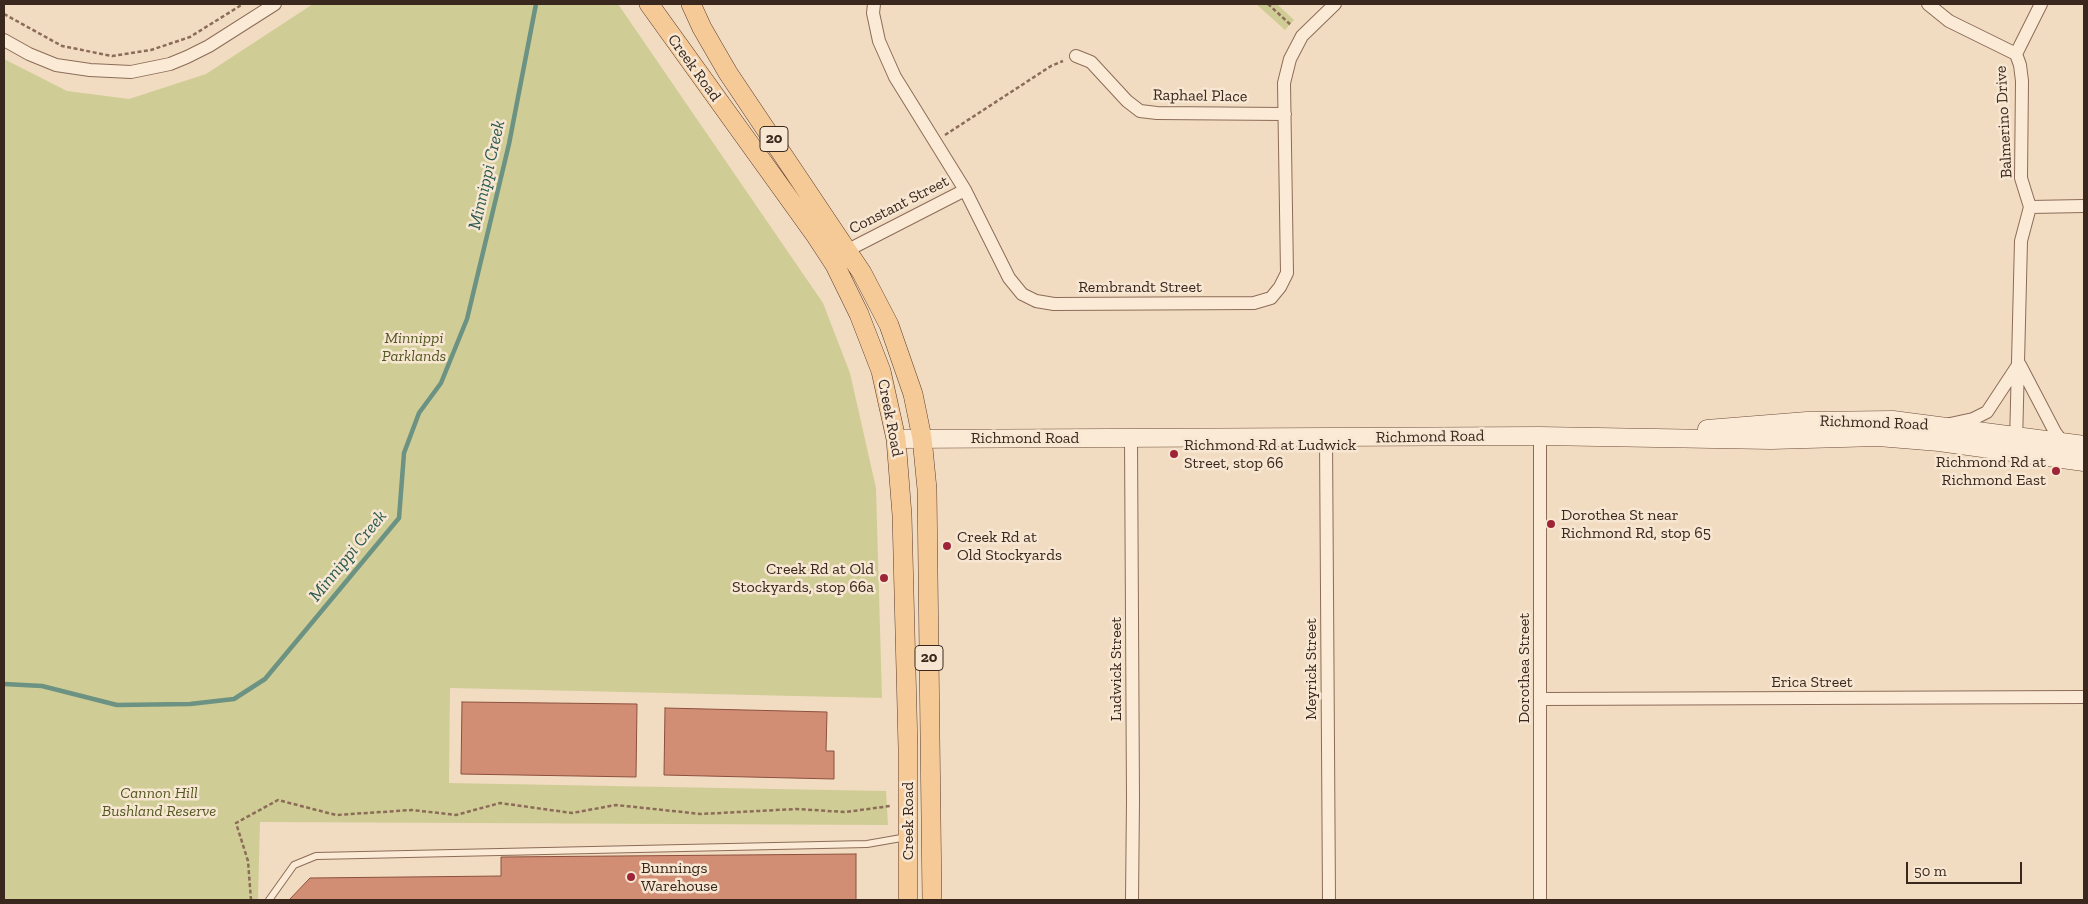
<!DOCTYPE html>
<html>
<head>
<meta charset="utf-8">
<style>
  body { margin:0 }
  #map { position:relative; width:2088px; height:904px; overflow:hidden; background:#f1dcc2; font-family:"Zilla Slab",serif }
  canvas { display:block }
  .frame { position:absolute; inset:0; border:5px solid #3a271d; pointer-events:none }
  .scale { position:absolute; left:1906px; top:862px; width:116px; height:22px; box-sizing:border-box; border:2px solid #3a271d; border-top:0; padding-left:6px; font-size:15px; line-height:18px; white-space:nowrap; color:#3a271d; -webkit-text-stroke:4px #f7e7d2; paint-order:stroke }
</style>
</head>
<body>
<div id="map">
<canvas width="2088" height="904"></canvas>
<div class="frame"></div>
<div class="scale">50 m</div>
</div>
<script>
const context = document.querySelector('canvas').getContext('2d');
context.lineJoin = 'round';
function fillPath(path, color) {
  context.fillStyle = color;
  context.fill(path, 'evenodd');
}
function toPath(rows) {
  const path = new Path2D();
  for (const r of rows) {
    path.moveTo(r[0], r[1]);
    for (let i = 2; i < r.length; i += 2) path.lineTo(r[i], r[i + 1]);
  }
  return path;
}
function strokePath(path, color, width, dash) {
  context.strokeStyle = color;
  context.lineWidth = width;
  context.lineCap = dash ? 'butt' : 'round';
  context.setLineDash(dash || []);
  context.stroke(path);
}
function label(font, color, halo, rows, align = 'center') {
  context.font = font + ' "Zilla Slab",serif';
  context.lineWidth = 5;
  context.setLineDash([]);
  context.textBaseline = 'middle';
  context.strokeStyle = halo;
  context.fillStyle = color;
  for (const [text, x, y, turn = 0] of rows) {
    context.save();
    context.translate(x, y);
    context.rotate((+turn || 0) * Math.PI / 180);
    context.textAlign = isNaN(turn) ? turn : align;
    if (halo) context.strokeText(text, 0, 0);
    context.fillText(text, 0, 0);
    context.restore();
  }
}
fillPath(toPath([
  [313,4,618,4,823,303,850,373,876,488,882,698,450,688,449,783,886,791,888,825,260,822,258,900,4,900,4,59,67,91,129,99,206,74],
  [1256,4,1277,4,1294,20,1285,30]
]), '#cfcd95');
strokePath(toPath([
  [4,684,42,686,117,705,190,704,234,699,265,679,399,518,404,453,419,413,441,383,467,319,509,144,536,4]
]), '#6b9282', 4.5);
const building = toPath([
  [462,702,637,704,636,777,461,774,462,702],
  [665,708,827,712,826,751,834,751,834,779,664,775,665,708],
  [856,854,856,900,289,900,310,878,501,876,501,857,856,854]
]);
fillPath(building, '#d18e75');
strokePath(building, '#8c503c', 1);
const lane = toPath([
  [269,900,294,865,316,856,867,844,907,837]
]);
const street = toPath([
  [874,4,873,13,879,41,895,77,965,190,1009,278,1022,294,1036,301,1054,304,1254,303,1271,298,1280,287,1287,273,1284,83,1290,59,1302,36,1335,4],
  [1928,4,1949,21,2016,54],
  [4,40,29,54,56,65,90,70,131,72,170,64,187,57,209,46,275,4],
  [1076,56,1091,62,1127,101,1140,111,1157,113,1285,114],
  [2030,207,2084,206],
  [848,250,965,190],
  [2020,365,2055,432,2063,443],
  [1950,424,1973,419,1987,412,2018,365],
  [1540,436,1540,900],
  [1131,438,1133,800,1132,900],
  [1326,438,1329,900],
  [2016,443,2021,241,2030,207,2021,178,2022,81,2020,65,2016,54,2041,4],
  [1541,699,2084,697]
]);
const secondary = toPath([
  [1707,429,1807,421,1893,420,2084,445],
  [896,439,1540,436,1771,440,1878,437,1939,442,2084,462]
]);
const primary = toPath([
  [649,4,816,236,835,265,859,314,881,371,896,439,902,515,908,748,908,900],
  [691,4,702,28,728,73,862,273,889,325,913,394,922,438,927,489,932,900]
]);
strokePath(lane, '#8c6c58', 8);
strokePath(street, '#8c6c58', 14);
strokePath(secondary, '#6d4d3b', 19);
strokePath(primary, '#593b2c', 20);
strokePath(toPath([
  [1268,4,1292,26],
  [4,14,62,46,112,56,151,50,190,37,243,4],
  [945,135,1051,66,1063,61],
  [251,900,248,861,236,823,278,800,336,815,412,810,456,815,500,803,572,813,616,805,701,814,796,809,846,812,890,806]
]), '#8c6c58', 2.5, [4, 2.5]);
strokePath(lane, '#fbead6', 6);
strokePath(street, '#fbead6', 12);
strokePath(secondary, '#fbead6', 18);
strokePath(primary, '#f6ca97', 19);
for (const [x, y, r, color] of [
  [1174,454,5,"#9e2437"],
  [2056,471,5,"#9e2437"],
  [1551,524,5,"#9e2437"],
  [947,546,5,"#9e2437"],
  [884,578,5,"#9e2437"],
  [631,877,5,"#9e2437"]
]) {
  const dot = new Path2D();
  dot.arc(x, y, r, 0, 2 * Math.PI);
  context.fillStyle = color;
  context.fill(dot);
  strokePath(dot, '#f7e7d2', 2);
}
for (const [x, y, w] of [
  [774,139,28],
  [929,658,28]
]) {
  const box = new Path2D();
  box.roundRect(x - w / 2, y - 12.5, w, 25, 4);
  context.fillStyle = '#f7e7d2';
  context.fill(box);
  strokePath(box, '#3a271d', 1);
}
label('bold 15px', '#3a271d', null, [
  ["20",774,139],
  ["20",929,658]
]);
label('16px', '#3a271d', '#f7e7d2', [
  ["Creek Road",694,68,54],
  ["Raphael Place",1200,96,1],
  ["Balmerino Drive",2004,122,-93],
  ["Constant Street",899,205,-27],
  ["Rembrandt Street",1140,287],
  ["Creek Road",890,418,79],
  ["Richmond Road",1874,423,2],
  ["Richmond Road",1430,437,-1],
  ["Richmond Road",1025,438],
  ["Dorothea Street",1524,668,-90],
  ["Ludwick Street",1116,669,-90],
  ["Meyrick Street",1311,669,-90],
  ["Erica Street",1812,682],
  ["Creek Road",908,821,-90]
]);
label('italic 16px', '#535822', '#f7e7d2', [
  ["Minnippi",414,338],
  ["Parklands",414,356],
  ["Cannon Hill",159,793],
  ["Bushland Reserve",159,811]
]);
label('16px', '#3a271d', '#f7e7d2', [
  ["Richmond Rd at Ludwick",1184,445],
  ["Street, stop 66",1184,463],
  ["Richmond Rd at",2046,462,"right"],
  ["Richmond East",2046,480,"right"],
  ["Dorothea St near",1561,515],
  ["Richmond Rd, stop 65",1561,533],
  ["Creek Rd at",957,537],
  ["Old Stockyards",957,555],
  ["Creek Rd at Old",874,569,"right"],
  ["Stockyards, stop 66a",874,587,"right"],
  ["Bunnings",641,868],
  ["Warehouse",641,886]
], 'left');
label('italic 18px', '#2b5b51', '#f7e7d2', [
  ["Minnippi Creek",487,175,-77],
  ["Minnippi Creek",348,556,-51]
]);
</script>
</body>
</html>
